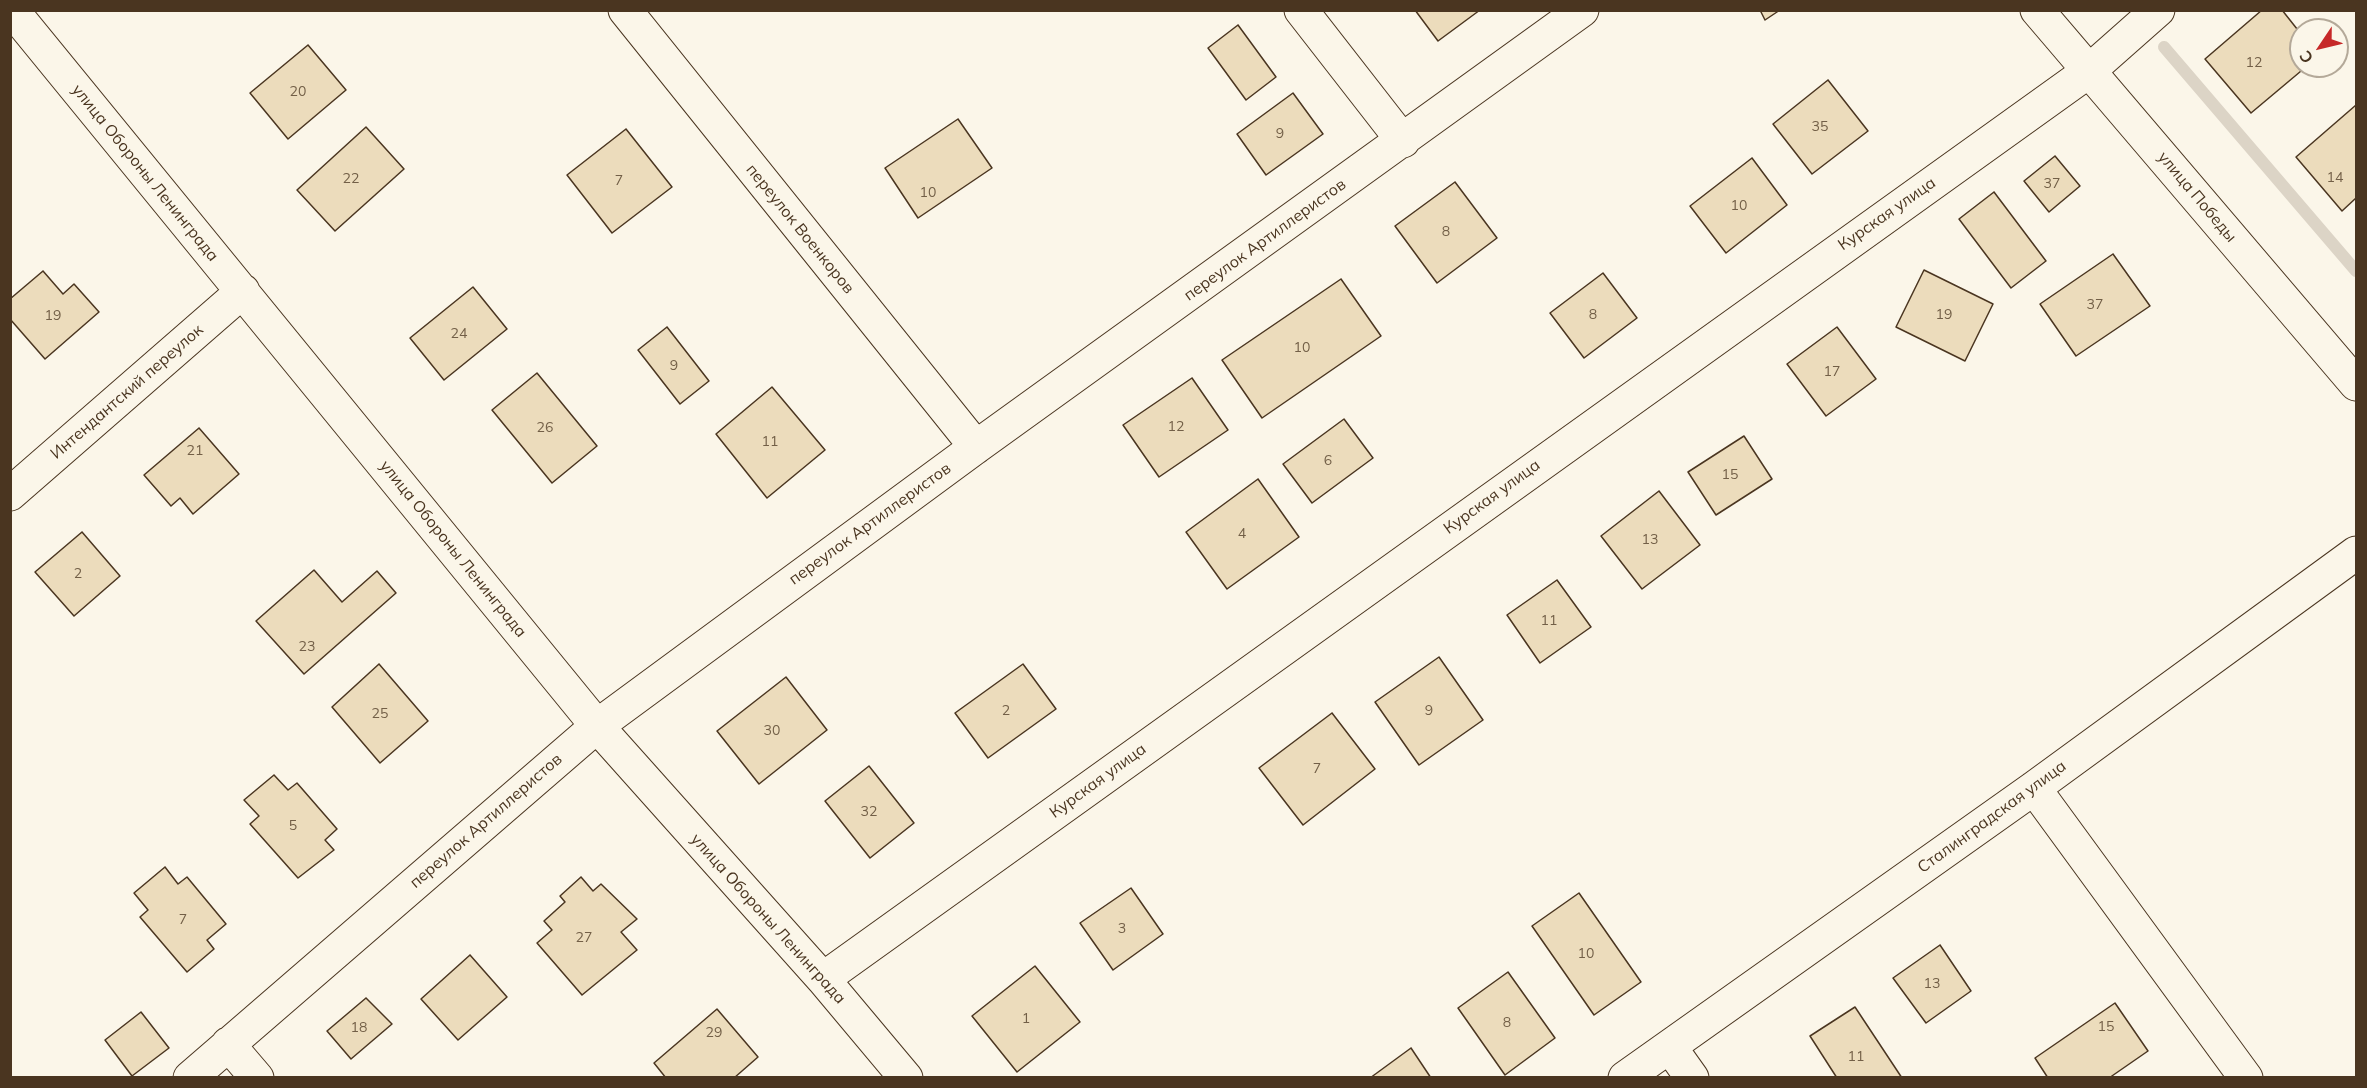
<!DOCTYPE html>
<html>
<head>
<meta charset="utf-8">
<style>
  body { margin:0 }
  #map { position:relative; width:2367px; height:1088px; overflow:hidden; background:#fbf6e9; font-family:Mulish,sans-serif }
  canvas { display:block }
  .frame { position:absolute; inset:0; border:12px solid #4a3520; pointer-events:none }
  .north { position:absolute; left:2289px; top:18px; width:60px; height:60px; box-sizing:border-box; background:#fbf6e9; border:2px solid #b4a999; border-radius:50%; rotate:235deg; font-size:16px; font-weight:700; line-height:24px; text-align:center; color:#4a3520 }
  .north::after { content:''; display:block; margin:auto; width:21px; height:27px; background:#c62828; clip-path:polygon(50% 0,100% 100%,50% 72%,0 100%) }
</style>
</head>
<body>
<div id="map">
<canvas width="2367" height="1088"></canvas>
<div class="frame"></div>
<div class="north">С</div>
</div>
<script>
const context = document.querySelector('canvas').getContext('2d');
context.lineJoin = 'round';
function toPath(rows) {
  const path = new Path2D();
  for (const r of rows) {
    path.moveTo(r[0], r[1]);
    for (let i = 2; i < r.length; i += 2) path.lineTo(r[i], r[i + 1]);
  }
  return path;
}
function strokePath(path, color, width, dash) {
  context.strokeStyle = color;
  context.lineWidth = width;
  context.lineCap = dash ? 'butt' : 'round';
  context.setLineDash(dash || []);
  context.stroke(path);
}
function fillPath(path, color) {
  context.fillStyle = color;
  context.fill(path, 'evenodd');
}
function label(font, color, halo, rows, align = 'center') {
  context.font = font + ' Mulish,sans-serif';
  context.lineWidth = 4.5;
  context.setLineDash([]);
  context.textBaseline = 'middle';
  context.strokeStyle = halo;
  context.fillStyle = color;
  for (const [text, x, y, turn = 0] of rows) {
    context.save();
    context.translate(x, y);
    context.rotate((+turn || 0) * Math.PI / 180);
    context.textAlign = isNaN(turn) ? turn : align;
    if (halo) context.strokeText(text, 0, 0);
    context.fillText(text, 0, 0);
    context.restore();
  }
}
strokePath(toPath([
  [2164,47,2356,271]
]), '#dcd4c6', 12);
const building = toPath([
  [1415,10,1480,10,1438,41,1415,10],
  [1760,10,1780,10,1765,20,1760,10],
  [2262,10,2282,10,2301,34,2301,66,2307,66,2251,113,2205,59,2262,10],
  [1238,25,1276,77,1246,100,1208,48,1238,25],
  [308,45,346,90,288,139,250,93,308,45],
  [1828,80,1868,131,1812,174,1773,124,1828,80],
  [1293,93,1323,134,1266,175,1237,134,1293,93],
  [2356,105,2356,198,2342,211,2296,157,2356,105],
  [958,119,992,168,918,218,885,168,958,119],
  [366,127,404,169,335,231,297,190,366,127],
  [626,129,672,187,612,233,567,175,626,129],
  [2055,156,2080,186,2049,212,2024,181,2055,156],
  [1752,158,1787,205,1726,253,1690,206,1752,158],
  [1455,182,1497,238,1437,283,1395,226,1455,182],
  [1994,192,2046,261,2011,288,1959,219,1994,192],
  [2113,254,2150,306,2076,356,2040,304,2113,254],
  [1924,270,1993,304,1965,361,1896,327,1924,270],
  [43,271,63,294,74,284,99,312,45,359,10,319,10,299,43,271],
  [1603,273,1637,318,1584,358,1550,313,1603,273],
  [1341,279,1381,336,1262,418,1222,360,1341,279],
  [473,287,507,329,444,380,410,338,473,287],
  [667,327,709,381,680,404,638,350,667,327],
  [1837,327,1876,379,1826,416,1787,364,1837,327],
  [537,373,597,446,552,483,492,410,537,373],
  [1192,378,1228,430,1159,477,1123,425,1192,378],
  [772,387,825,450,767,498,716,434,772,387],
  [1344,419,1373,458,1312,503,1283,464,1344,419],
  [199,428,239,474,193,514,180,498,171,506,144,475,199,428],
  [1744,436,1772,479,1716,515,1688,472,1744,436],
  [1258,479,1299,537,1227,589,1186,532,1258,479],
  [1659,491,1700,545,1642,589,1601,536,1659,491],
  [82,532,120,576,74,616,35,572,82,532],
  [314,570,342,602,377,571,396,593,304,674,256,621,314,570],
  [1557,580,1591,627,1540,663,1507,615,1557,580],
  [1439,657,1483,720,1419,765,1375,702,1439,657],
  [379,664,428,721,380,763,332,707,379,664],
  [1023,664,1056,709,988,758,955,713,1023,664],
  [786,677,827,730,759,784,717,731,786,677],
  [1332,713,1375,769,1303,825,1259,768,1332,713],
  [869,766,914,823,870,858,825,801,869,766],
  [274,775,288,790,297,783,337,829,325,840,334,850,298,878,250,824,259,816,244,800,274,775],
  [165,867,178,884,187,877,226,924,207,940,214,949,187,972,140,917,148,910,134,893,165,867],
  [581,877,593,891,601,884,637,919,621,932,637,950,582,995,537,943,552,930,544,921,565,902,560,896,581,877],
  [1131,888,1163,934,1113,970,1080,923,1131,888],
  [1579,893,1641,982,1594,1015,1532,926,1579,893],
  [1940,945,1971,991,1926,1023,1893,978,1940,945],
  [470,955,507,997,458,1040,421,999,470,955],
  [1035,966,1080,1022,1017,1072,972,1016,1035,966],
  [1508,972,1555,1038,1505,1075,1458,1008,1508,972],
  [366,998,392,1024,351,1059,327,1031,366,998],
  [2115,1003,2148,1051,2109,1078,2048,1078,2035,1058,2115,1003],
  [1855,1007,1902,1078,1837,1078,1810,1036,1855,1007],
  [717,1009,758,1057,734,1078,666,1078,654,1063,717,1009],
  [141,1012,169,1048,132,1076,105,1040,141,1012],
  [1411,1048,1431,1078,1370,1078,1411,1048]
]);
fillPath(building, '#ecdcbc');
strokePath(building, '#4a3520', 1.5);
const street = toPath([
  [12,10,597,726,823,979,906,1078],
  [625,10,976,447],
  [1301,10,1403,141],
  [2037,10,2356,384],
  [10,494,243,291],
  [2034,788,2246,1078],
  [823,979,2089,71,2158,10],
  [228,1044,257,1078],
  [1670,1047,1692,1078],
  [190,1078,597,726,976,447,1582,10],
  [1625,1078,2034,788,2356,553]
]);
strokePath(street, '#4a3520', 35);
strokePath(street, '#fbf6e9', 33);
label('14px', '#725f47', null, [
  ["12",2254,63],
  ["20",298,92],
  ["35",1820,127],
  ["9",1280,134],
  ["14",2335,178],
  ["22",351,179],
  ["7",619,181],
  ["37",2052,184],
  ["10",928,193],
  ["10",1739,206],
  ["8",1446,232],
  ["37",2095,305],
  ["8",1593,315],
  ["19",1944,315],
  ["19",53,316],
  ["24",459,334],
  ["10",1302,348],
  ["9",674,366],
  ["17",1832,372],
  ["12",1176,427],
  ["26",545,428],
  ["11",770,442],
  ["21",195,451],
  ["6",1328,461],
  ["15",1730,475],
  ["4",1242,534],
  ["13",1650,540],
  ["2",78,574],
  ["11",1549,621],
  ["23",307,647],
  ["2",1006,711],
  ["9",1429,711],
  ["25",380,714],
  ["30",772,731],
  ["7",1317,769],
  ["32",869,812],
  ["5",293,826],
  ["7",183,920],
  ["3",1122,929],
  ["27",584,938],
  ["10",1586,954],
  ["13",1932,984],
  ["1",1026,1019],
  ["8",1507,1023],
  ["15",2106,1027],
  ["18",359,1028],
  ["29",714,1033],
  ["11",1856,1057]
]);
label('16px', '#4a3520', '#fbf6e9', [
  ["улица Обороны Ленинграда",145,173,51],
  ["улица Победы",2197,197,50],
  ["Курская улица",1887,214,-35],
  ["переулок Военкоров",800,229,51],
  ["переулок Артиллеристов",1265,240,-36],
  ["Интендантский переулок",127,392,-41],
  ["Курская улица",1492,497,-36],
  ["переулок Артиллеристов",870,524,-36],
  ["улица Обороны Ленинграда",453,549,51],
  ["Курская улица",1098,781,-36],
  ["Сталинградская улица",1992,817,-36],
  ["переулок Артиллеристов",486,821,-41],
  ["улица Обороны Ленинграда",768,919,48]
]);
</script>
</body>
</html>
